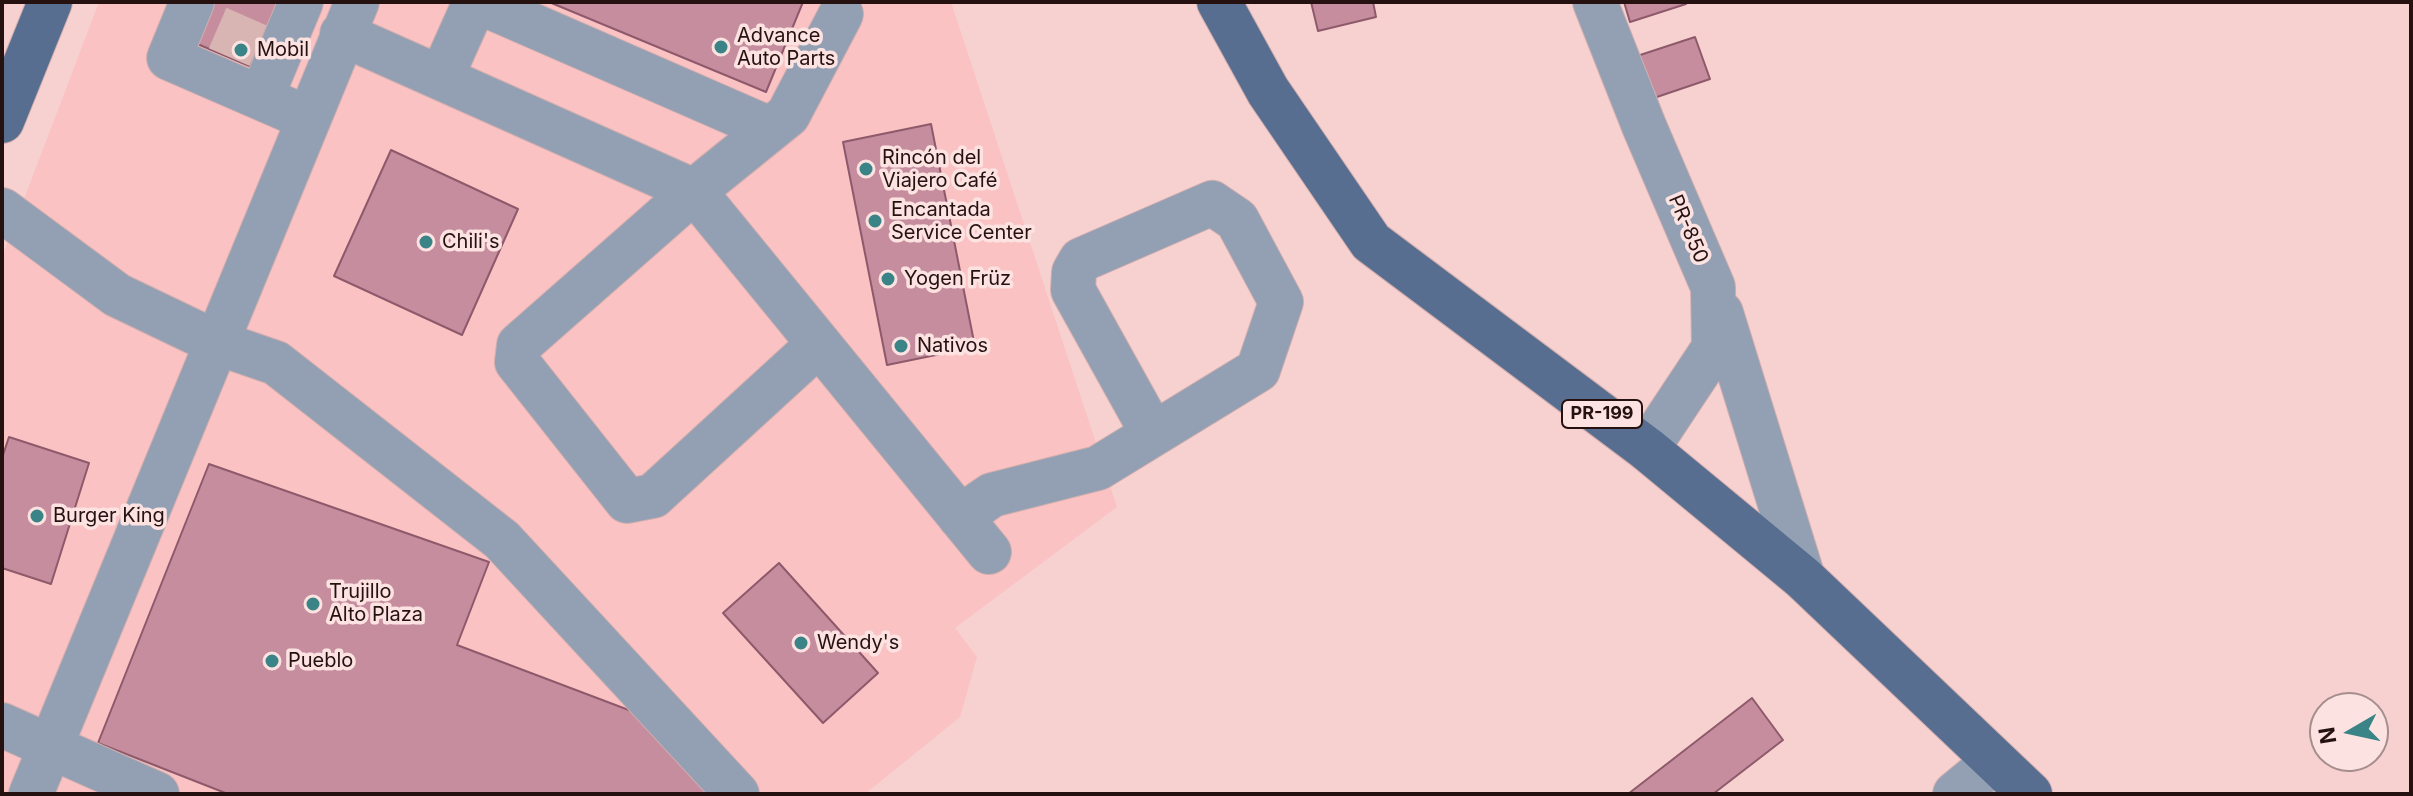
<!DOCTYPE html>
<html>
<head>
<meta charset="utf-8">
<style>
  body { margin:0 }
  #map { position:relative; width:2413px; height:796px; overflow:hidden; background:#f7d1d0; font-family:Inter,sans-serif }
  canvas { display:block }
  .frame { position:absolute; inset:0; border:4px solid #261111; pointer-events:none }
  .north { position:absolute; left:2309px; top:692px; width:80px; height:80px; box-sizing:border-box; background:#fce2e1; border:2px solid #a68e8e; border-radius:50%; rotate:261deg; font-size:22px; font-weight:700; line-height:32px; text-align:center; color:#261111 }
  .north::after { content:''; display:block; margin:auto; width:28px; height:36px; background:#3a8386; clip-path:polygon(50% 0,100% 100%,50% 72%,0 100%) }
</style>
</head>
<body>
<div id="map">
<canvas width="2413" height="796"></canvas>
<div class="frame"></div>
<div class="north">N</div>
</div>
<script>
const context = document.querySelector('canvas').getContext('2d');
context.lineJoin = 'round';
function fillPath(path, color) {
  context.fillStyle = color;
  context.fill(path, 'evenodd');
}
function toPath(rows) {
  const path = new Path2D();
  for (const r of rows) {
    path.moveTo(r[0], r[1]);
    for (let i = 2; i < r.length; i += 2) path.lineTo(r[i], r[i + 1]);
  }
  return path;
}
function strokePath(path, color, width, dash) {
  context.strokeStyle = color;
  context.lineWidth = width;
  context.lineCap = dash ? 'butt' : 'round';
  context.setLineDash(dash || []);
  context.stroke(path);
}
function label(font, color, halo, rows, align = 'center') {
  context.font = font + ' Inter,sans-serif';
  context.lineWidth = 7;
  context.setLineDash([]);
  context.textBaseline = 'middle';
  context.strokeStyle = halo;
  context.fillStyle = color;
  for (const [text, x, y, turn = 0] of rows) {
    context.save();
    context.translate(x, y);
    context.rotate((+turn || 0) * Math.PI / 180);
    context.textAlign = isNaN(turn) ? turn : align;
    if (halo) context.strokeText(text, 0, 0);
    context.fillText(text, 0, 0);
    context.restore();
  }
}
fillPath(toPath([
  [99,2,951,2,1117,507,955,628,977,657,960,717,865,794,2,794,2,257]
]), '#fac2c2');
const building = toPath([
  [204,2,289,2,261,71,188,40,204,2],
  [549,2,803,2,766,92,549,2],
  [1311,2,1373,2,1376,17,1318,31,1311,2],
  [1624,2,1685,2,1686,4,1630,22,1624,2],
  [1695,37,1710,79,1648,100,1634,57,1695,37],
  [931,124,975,347,887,365,843,142,931,124],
  [391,150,518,209,462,335,334,276,391,150],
  [9,437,89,463,51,584,2,568,2,458,9,437],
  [209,464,489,562,457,645,663,723,725,794,228,794,98,743,209,464],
  [779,563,878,673,823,723,723,613,779,563],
  [1752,698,1783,740,1713,794,1628,794,1752,698]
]);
fillPath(building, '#c58d9e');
strokePath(building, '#8e5a6b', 2);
strokePath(toPath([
  [229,57,253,2]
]), '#d8b4b3', 44, [44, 22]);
const minor = toPath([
  [192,2,169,58,307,118],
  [479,2,770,129],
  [1595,2,1644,126,1713,287,1714,348,1647,449],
  [342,34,694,191,989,552],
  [441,78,475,2],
  [261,98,301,2],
  [2,210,117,295,215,342,276,363,502,540,737,794],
  [1721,313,1803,578],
  [819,344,653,496,627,501,517,362,519,345,694,191,788,115,841,14],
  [960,517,992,495,1098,468,1258,370,1281,302,1237,220,1212,203,1081,260,1074,272,1073,290,1153,434],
  [2,725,157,794],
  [31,794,357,2],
  [1955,794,1995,761]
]);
const major = toPath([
  [1219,2,1268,91,1371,242,1647,449,1803,578,2030,794],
  [2,121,50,2]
]);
strokePath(minor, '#d1aeae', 46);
strokePath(major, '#d1aeae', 46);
strokePath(minor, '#93a0b4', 44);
strokePath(major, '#586e90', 44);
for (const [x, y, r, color] of [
  [721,47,8,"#3a8386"],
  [241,50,8,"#3a8386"],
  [866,169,8,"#3a8386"],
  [875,221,8,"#3a8386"],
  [426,242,8,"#3a8386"],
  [888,279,8,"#3a8386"],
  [901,346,8,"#3a8386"],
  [37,516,8,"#3a8386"],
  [313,604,8,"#3a8386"],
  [801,643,8,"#3a8386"],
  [272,661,8,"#3a8386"]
]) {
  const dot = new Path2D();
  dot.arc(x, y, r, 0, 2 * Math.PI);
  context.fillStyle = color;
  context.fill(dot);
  strokePath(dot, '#fce2e1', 3);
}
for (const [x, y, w] of [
  [1602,414,80]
]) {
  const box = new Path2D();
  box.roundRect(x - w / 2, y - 14, w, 28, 6);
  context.fillStyle = '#fce2e1';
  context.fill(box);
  strokePath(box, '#261111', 2);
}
label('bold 18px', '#261111', null, [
  ["PR-199",1602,414]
]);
label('20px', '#261111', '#fce2e1', [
  ["Advance",737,36],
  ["Auto Parts",737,59],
  ["Mobil",257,50],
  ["Rincón del",882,158],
  ["Viajero Café",882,181],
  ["Encantada",891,210],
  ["Service Center",891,233],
  ["Chili's",442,242],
  ["Yogen Früz",904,279],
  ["Nativos",917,346],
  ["Burger King",53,516],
  ["Trujillo",329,592],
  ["Alto Plaza",329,615],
  ["Wendy's",817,643],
  ["Pueblo",288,661]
], 'left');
label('20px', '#261111', '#fce2e1', [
  ["PR-850",1688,229,67]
]);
</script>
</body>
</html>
